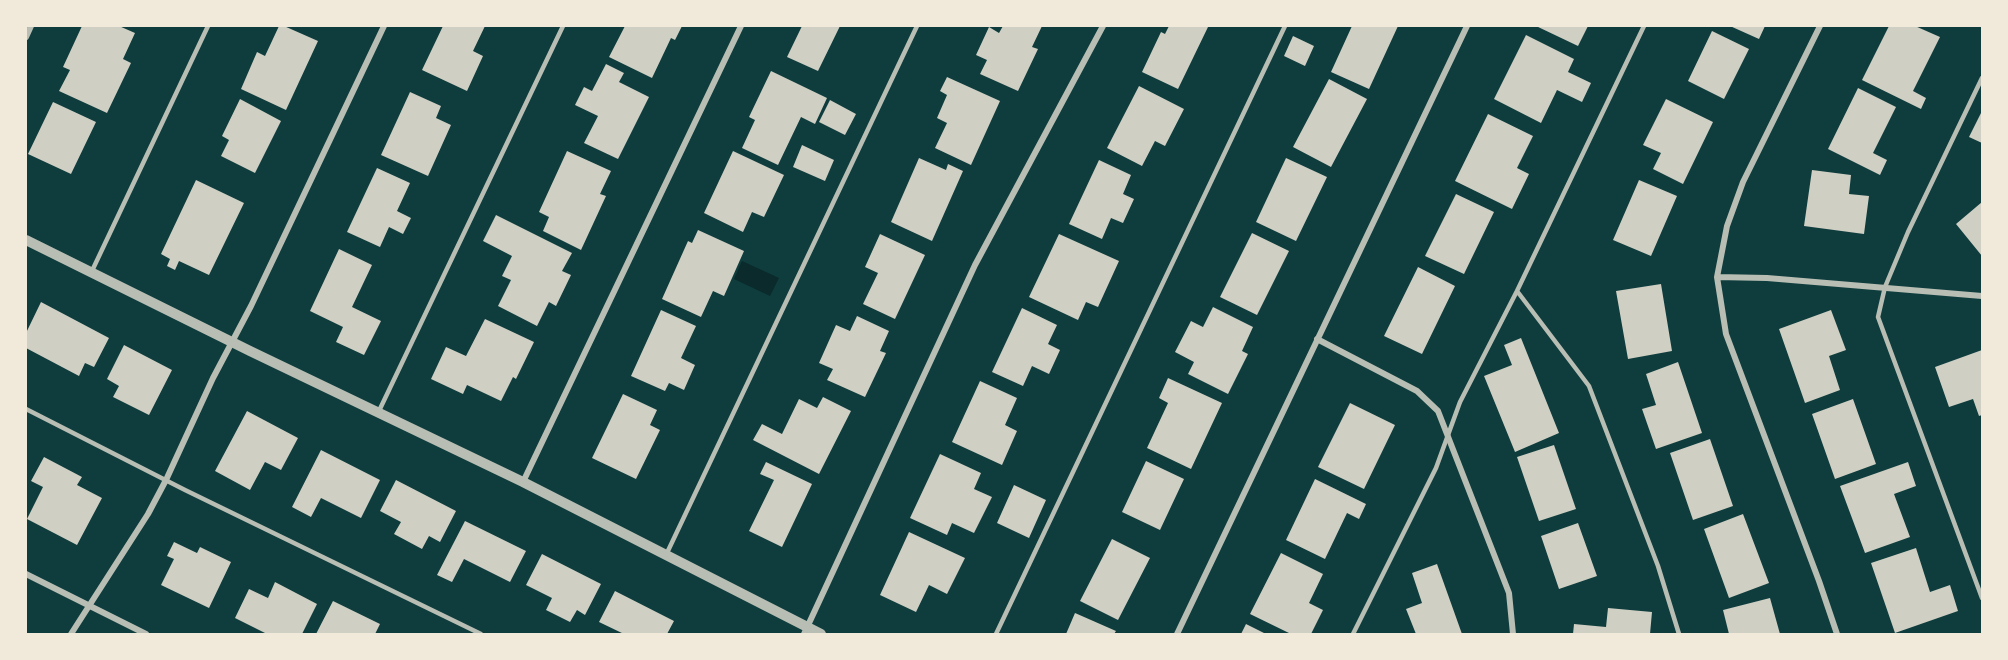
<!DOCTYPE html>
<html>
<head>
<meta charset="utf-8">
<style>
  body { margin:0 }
  #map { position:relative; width:2008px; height:660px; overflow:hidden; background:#0f3d3e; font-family:"Fira Sans Condensed",sans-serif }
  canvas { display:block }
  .frame { position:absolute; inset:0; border:27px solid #f1e9da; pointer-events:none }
</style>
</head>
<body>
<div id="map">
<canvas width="2008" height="660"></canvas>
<div class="frame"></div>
</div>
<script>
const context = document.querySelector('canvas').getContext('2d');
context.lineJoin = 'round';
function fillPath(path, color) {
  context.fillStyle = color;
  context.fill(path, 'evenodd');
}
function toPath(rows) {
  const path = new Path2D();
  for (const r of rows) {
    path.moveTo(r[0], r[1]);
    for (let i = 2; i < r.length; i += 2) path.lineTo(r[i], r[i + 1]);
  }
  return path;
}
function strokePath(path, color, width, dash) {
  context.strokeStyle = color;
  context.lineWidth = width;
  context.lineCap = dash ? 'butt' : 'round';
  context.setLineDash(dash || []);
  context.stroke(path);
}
fillPath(toPath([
  [742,261,779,278,770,296,734,279]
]), '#0a2a2b');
fillPath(toPath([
  [82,26,119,26,135,33,123,59,131,63,107,113,59,91,70,70,63,67],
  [279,26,284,26,318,41,286,110,241,89,257,52,265,56],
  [443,26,485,26,473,51,483,56,467,91,422,70],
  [625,26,682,26,675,40,671,38,652,78,609,57],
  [802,26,840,26,818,71,787,57],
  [1003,26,1042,26,1032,47,1038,49,1018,91,980,74,987,60,976,55,989,27,999,33],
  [1169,26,1208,27,1178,89,1142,72,1161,32,1165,34],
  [1352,26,1398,26,1369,89,1331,72],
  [1536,26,1588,26,1578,46],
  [1730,26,1765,26,1759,39],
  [1889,26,1915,26,1940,37,1913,91,1926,98,1921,109,1862,80],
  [1712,31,1749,49,1724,99,1688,81],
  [1526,35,1574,59,1568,72,1591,83,1582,102,1557,90,1541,123,1494,99],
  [1293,36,1314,46,1305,66,1284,56],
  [606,64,624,73,619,82,649,97,618,159,584,143,598,116,575,105,584,87,592,91],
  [771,71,827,98,815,124,801,117,778,165,742,148,755,120,749,117],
  [947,77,1000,101,971,165,935,148,947,123,937,118,947,95,940,91],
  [1329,79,1367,99,1331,167,1293,147],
  [1139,86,1184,109,1165,146,1155,141,1142,166,1107,148],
  [1858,88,1896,107,1873,153,1887,160,1880,175,1828,149],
  [410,92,441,106,436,118,451,125,428,176,381,155],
  [240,99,281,121,255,173,221,156,229,140,222,136],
  [1666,99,1713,122,1683,184,1653,169,1661,153,1643,145],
  [830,100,856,114,845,135,819,122],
  [53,102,96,122,71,174,28,154],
  [1981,113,1982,114,1982,143,1969,137],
  [1488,114,1533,136,1517,168,1529,174,1512,209,1455,181],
  [802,145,834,160,825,181,793,167],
  [567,151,611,171,600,194,606,196,581,250,543,231,549,217,539,212],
  [733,151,784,175,764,217,752,212,743,232,704,213],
  [919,158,946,170,948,164,963,171,932,241,891,222],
  [1286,158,1327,177,1296,241,1256,222],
  [1099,160,1131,175,1123,194,1134,199,1123,223,1111,218,1102,239,1069,224],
  [377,168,410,183,397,211,411,218,403,234,389,227,380,247,347,232],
  [1812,170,1851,175,1849,194,1869,196,1864,234,1804,226],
  [196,180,244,203,209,275,179,261,175,270,167,266,170,259,161,254],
  [1639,180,1677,196,1651,256,1613,240],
  [1456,194,1494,212,1464,274,1425,256],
  [1982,202,1982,256,1956,224],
  [496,215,572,253,562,271,571,275,556,306,549,302,537,326,498,306,511,280,502,276,512,256,483,241],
  [698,230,744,251,724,296,713,291,701,317,662,299,688,241,692,243],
  [1252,233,1289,251,1257,315,1220,297],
  [880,234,925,255,895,319,863,304,878,273,865,267],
  [1059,234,1119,261,1098,307,1086,302,1078,320,1029,297],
  [339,249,372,265,352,307,381,321,364,355,336,342,343,327,310,311],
  [1418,267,1455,286,1422,354,1384,336],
  [1661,284,1672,351,1628,359,1616,291],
  [41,302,109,338,94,367,85,363,79,376,26,348,26,333],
  [1213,307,1253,327,1242,351,1248,354,1228,394,1188,374,1194,362,1175,352,1191,321,1203,327],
  [1022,308,1057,325,1048,344,1060,350,1049,374,1032,366,1023,386,992,372],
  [661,310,696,326,681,358,695,365,684,390,669,383,665,391,631,376],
  [1831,310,1846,350,1829,356,1840,390,1805,403,1779,329],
  [857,316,889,331,880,351,886,353,865,397,827,380,833,369,819,363,836,325,850,331],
  [485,319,534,342,516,379,513,377,501,401,467,385,463,394,431,379,446,347,466,356],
  [1521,338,1559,433,1515,452,1484,376,1512,365,1504,345],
  [124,345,172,370,149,415,113,397,119,386,107,379],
  [1982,350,1982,415,1979,416,1973,399,1949,407,1935,367],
  [1678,362,1702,433,1656,449,1642,409,1656,405,1646,374],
  [1168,378,1222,403,1191,469,1147,448,1168,403,1159,398],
  [980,381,1017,398,1005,425,1017,431,1002,465,952,442],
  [623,394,657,410,650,425,660,430,636,479,592,458],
  [823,397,851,411,819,474,753,440,762,424,782,434,799,399,817,408],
  [1853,399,1876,464,1835,479,1812,414],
  [1350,403,1395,425,1364,489,1318,467],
  [247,411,298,438,281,470,265,462,250,490,215,471],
  [1710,439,1733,506,1693,520,1670,453],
  [1554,445,1576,509,1539,521,1517,457],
  [321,450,380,480,361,518,321,498,311,517,292,507],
  [940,454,981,473,974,489,992,497,974,533,952,523,947,535,910,518],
  [44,457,82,477,77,485,102,498,77,545,27,519,43,487,31,481],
  [1146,461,1184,479,1160,530,1122,512],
  [766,462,812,484,782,547,749,531,774,480,760,474],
  [1908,462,1916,486,1894,494,1910,537,1865,553,1840,486],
  [1315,479,1366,504,1359,519,1347,513,1325,559,1286,540],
  [396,480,456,511,440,542,429,536,422,549,394,534,401,522,380,511],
  [1014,485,1046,500,1029,538,997,523],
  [1743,514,1769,583,1729,598,1704,529],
  [465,521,526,551,510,582,464,559,452,582,437,575],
  [1578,523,1597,576,1559,589,1541,536],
  [909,532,965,558,947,594,929,585,916,612,880,595],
  [1112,539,1150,558,1118,620,1080,601],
  [174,542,197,553,200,547,231,562,209,608,161,585,174,559,167,556],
  [1916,548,1930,592,1950,585,1958,611,1895,633,1871,563],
  [1281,553,1323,574,1309,603,1323,610,1311,634,1291,634,1250,614],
  [542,554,601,584,585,615,577,610,570,622,546,610,552,598,526,585],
  [1437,564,1462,634,1416,634,1406,609,1422,603,1412,573],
  [275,582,317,604,302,634,267,634,235,618,249,589,268,598],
  [615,591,674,621,667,634,624,634,599,622],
  [1770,598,1780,634,1729,634,1723,610],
  [333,601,380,624,375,634,316,634],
  [1608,608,1652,612,1650,634,1573,634,1574,624,1606,627],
  [1075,613,1116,631,1114,634,1066,634],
  [1246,624,1266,634,1241,634]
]), '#cfcfc3');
strokePath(toPath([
  [1982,78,1908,232,1885,287,1878,317,1982,598],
  [91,273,208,26],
  [1517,291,1589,386,1658,566,1679,634],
  [26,409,185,490,481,634],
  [378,413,563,26],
  [666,555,917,26],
  [996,634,1285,26],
  [1353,634,1436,468,1460,402,1517,291,1644,26]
]), '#b8beb3', 4.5);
strokePath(toPath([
  [1820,26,1743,182,1727,226,1717,277,1726,334,1819,581,1837,634],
  [26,37,31,26],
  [1717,277,1767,278,1982,296],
  [1317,339,1417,391,1438,411,1509,593,1513,634],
  [523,482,741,26],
  [26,574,146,634],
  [71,634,148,514,166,480,213,378,251,306,384,26],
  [804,634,975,265,1103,26],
  [1177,634,1467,26]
]), '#b8beb3', 6);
strokePath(toPath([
  [26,240,250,351,523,482,821,634]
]), '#b8beb3', 10);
</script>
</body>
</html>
